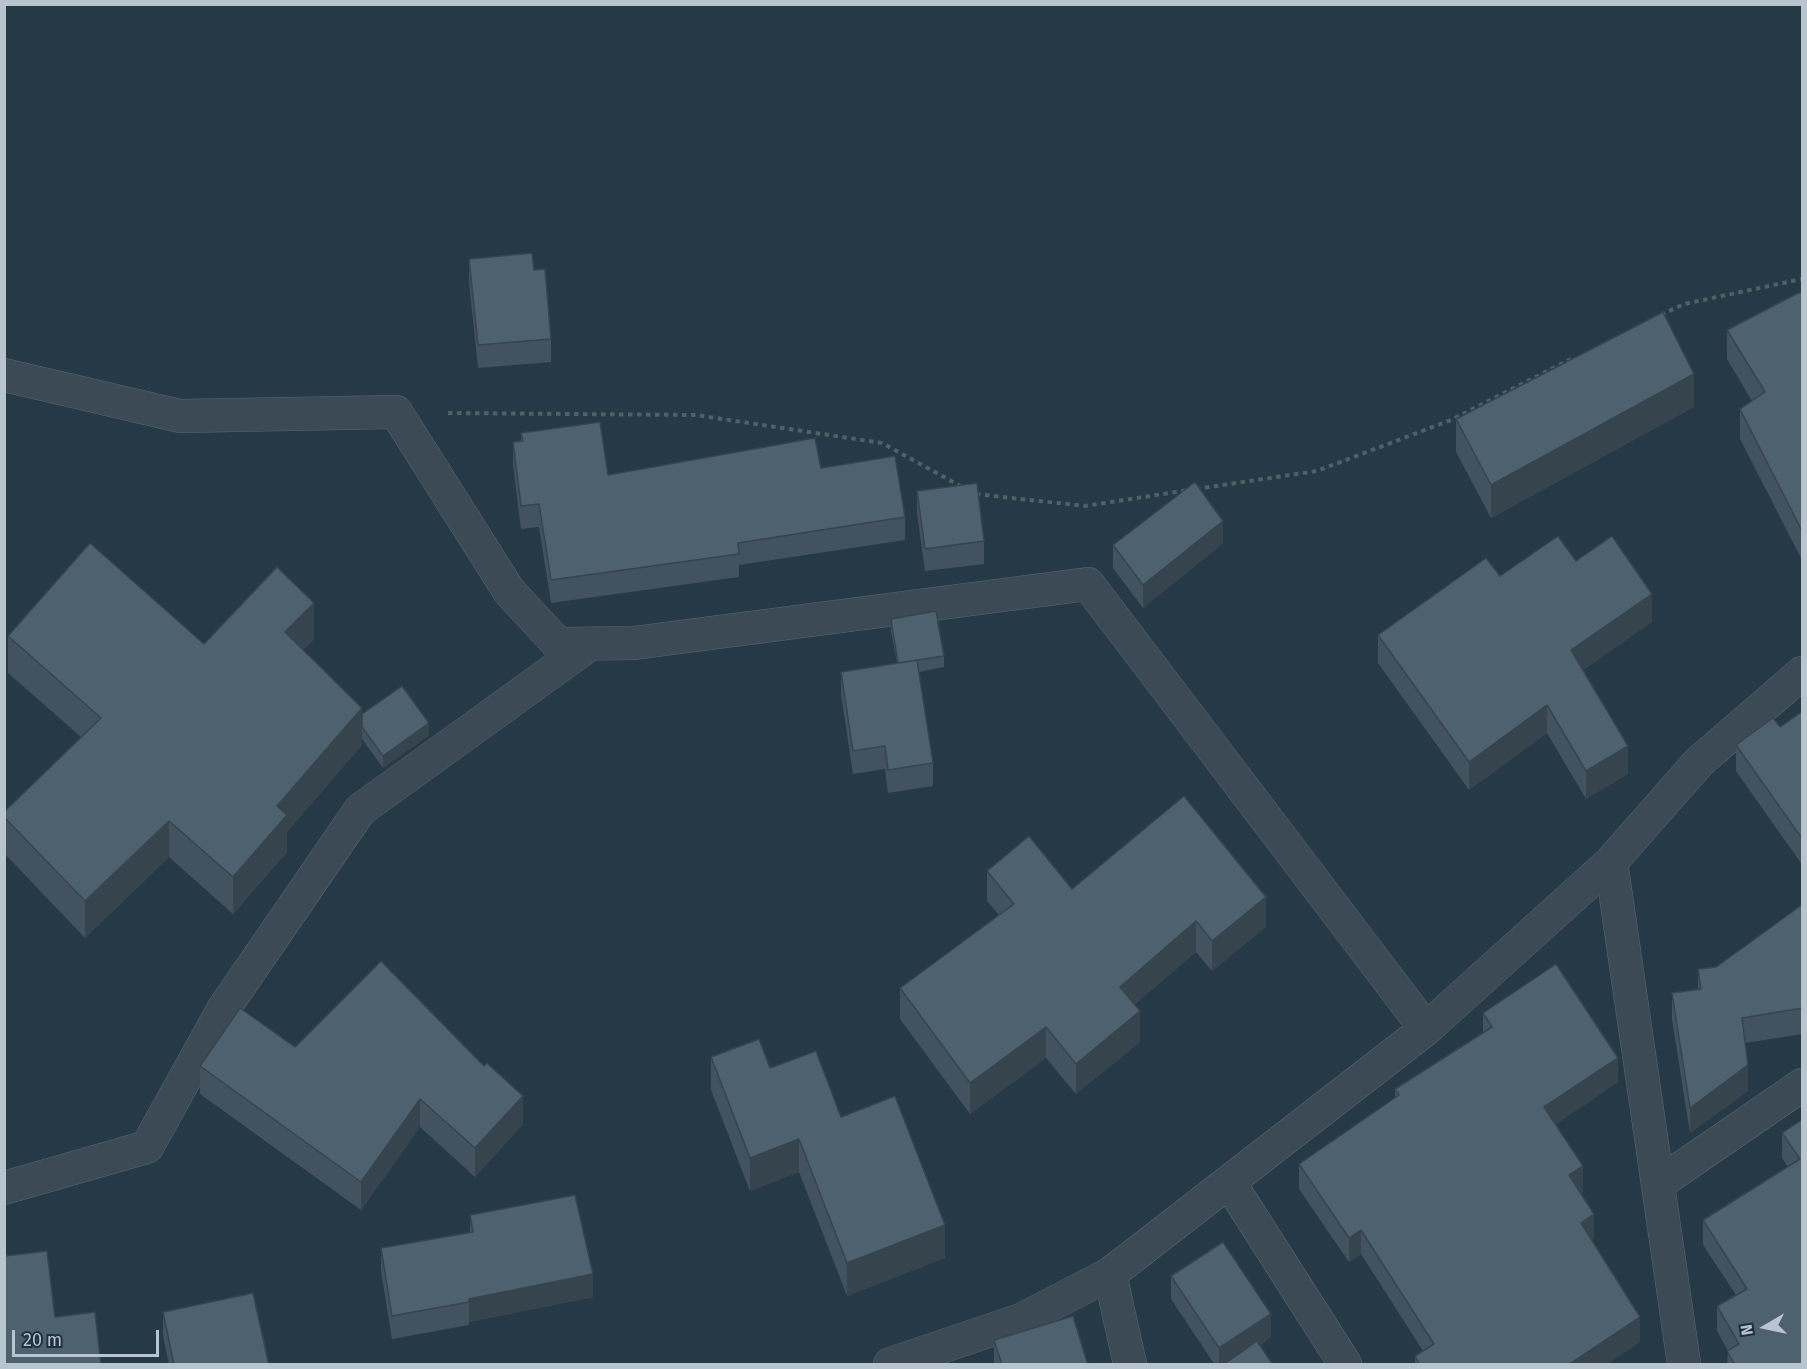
<!DOCTYPE html>
<html>
<head>
<meta charset="utf-8">
<style>
  body { margin:0 }
  #map { position:relative; width:1807px; height:1369px; overflow:hidden; background:#263946; font-family:"Fira Sans",sans-serif }
  canvas { display:block }
  .frame { position:absolute; inset:0; border:6px solid #b9c5ce; pointer-events:none }
  .north { position:absolute; left:1735px; top:1297px; width:60px; height:60px; -webkit-text-stroke:4px #1f2f3b; paint-order:stroke; rotate:261deg; font-size:16px; font-weight:700; line-height:24px; text-align:center; color:#b9c5ce }
  .north::after { content:''; display:block; margin:auto; width:21px; height:27px; background:#b9c5ce; clip-path:polygon(50% 0,100% 100%,50% 72%,0 100%) }
  .scale { position:absolute; left:12px; top:1330px; width:147px; height:27px; box-sizing:border-box; border:3px solid #b9c5ce; border-top:0; padding-left:8px; font-size:18px; line-height:21px; white-space:nowrap; color:#b9c5ce; -webkit-text-stroke:4px #1f2f3b; paint-order:stroke }
</style>
</head>
<body>
<div id="map">
<canvas width="1807" height="1369"></canvas>
<div class="frame"></div>
<div class="north">N</div>
<div class="scale">20 m</div>
</div>
<script>
const context = document.querySelector('canvas').getContext('2d');
context.lineJoin = 'round';
function toPath(rows) {
  const path = new Path2D();
  for (const r of rows) {
    path.moveTo(r[0], r[1]);
    for (let i = 2; i < r.length; i += 2) path.lineTo(r[i], r[i + 1]);
  }
  return path;
}
function strokePath(path, color, width, dash) {
  context.strokeStyle = color;
  context.lineWidth = width;
  context.lineCap = dash ? 'butt' : 'round';
  context.setLineDash(dash || []);
  context.stroke(path);
}
function fillPath(path, color) {
  context.fillStyle = color;
  context.fill(path, 'evenodd');
}
const minor = toPath([
  [4,375,180,416,396,412,509,591,558,644,634,643,1088,584,1426,1029],
  [1611,862,1684,1364],
  [1229,1182,1345,1364],
  [1658,1184,1802,1085],
  [4,1188,147,1147,224,1008,360,810,590,644],
  [1130,1364,1110,1274,1426,1029,1611,862,1699,762,1802,673]
]);
const tertiary = toPath([
  [890,1364,1021,1320,1110,1274]
]);
strokePath(minor, '#596872', 34);
strokePath(tertiary, '#596872', 34);
strokePath(toPath([
  [1661,315,1684,304,1802,279],
  [448,413,696,415,882,443,964,488],
  [1196,489,1317,471,1451,420,1571,359],
  [976,494,1085,506,1189,490]
]), '#496463', 4, [4.5, 4.5]);
strokePath(minor, '#3b4a55', 33);
strokePath(tertiary, '#3b4a55', 33);
fillPath(toPath([
  [469,259,534,270,551,339,551,362,478,368,469,282],
  [1803,292,1803,562,1740,439,1740,409,1752,401,1727,359,1727,330],
  [1694,407,1491,518,1456,452,1456,419],
  [521,433,608,475,821,468,905,517,905,540,739,565,739,577,551,603,539,527,521,529,513,465,513,442,521,441],
  [917,491,984,541,984,564,925,571,917,513],
  [1223,543,1143,608,1113,568,1113,545],
  [1576,561,1652,622,1583,670,1628,774,1586,799,1547,733,1469,790,1378,663,1378,635,1500,576],
  [891,619,944,656,944,667,919,672,933,763,933,786,888,793,885,769,853,774,841,694,841,672,897,663,891,631],
  [8,636,204,644,314,639,303,650,362,714,429,735,383,768,362,739,362,745,287,832,287,852,233,914,169,857,85,938,4,853,4,812,81,737,8,673],
  [1803,711,1803,866,1736,771,1736,745,1780,727],
  [987,871,1072,889,1266,927,1212,971,1196,952,1134,1005,1140,1042,1076,1094,1046,1058,970,1114,900,1019,900,988,999,915,987,901],
  [1803,904,1803,1034,1745,1043,1748,1091,1690,1133,1672,1019,1672,993,1698,989,1698,969,1716,967],
  [1483,1013,1618,1082,1556,1124,1583,1191,1581,1193,1594,1238,1592,1240,1640,1342,1606,1365,1415,1365,1415,1356,1423,1351,1361,1254,1349,1262,1299,1189,1299,1164,1395,1098,1395,1089,1483,1033],
  [295,1047,523,1124,475,1177,420,1127,361,1210,200,1094,200,1066],
  [711,1057,770,1068,841,1117,945,1258,847,1296,799,1172,750,1191,711,1090],
  [1803,1119,1803,1365,1727,1365,1728,1351,1717,1331,1717,1306,1736,1295,1703,1245,1703,1220,1788,1167,1782,1158,1782,1133],
  [470,1215,593,1297,469,1322,469,1325,392,1339,381,1271,381,1248,470,1232],
  [1171,1276,1271,1337,1260,1345,1273,1365,1215,1365,1171,1299],
  [163,1312,269,1365,169,1365,163,1335],
  [994,1340,1088,1365,994,1365]
]), '#42535f');
fillPath(toPath([
  [1694,374,1694,407,1491,518,1491,485],
  [1223,521,1223,543,1143,608,1143,585],
  [1652,594,1652,622,1571,678,1571,650],
  [314,603,314,639,285,668,285,632],
  [1547,705,1547,733,1469,790,1469,762],
  [362,708,362,745,287,832,287,852,233,914,233,877,277,806],
  [429,723,429,735,383,768,383,756],
  [1628,746,1628,774,1586,799,1586,771],
  [169,821,169,857,85,938,85,901],
  [1266,897,1266,927,1212,971,1212,941],
  [1196,921,1196,952,1120,1017,1120,987],
  [1140,1011,1140,1042,1076,1094,1076,1064],
  [1046,1027,1046,1058,970,1114,970,1083],
  [1618,1058,1618,1082,1544,1132,1544,1107],
  [1748,1065,1748,1091,1690,1133,1690,1108],
  [523,1096,523,1124,475,1177,475,1148],
  [420,1099,420,1127,361,1210,361,1182],
  [799,1139,799,1172,750,1191,750,1158],
  [1583,1166,1583,1191,1569,1200,1569,1175],
  [1594,1214,1594,1238,1581,1247,1581,1223],
  [945,1225,945,1258,847,1296,847,1263],
  [1361,1230,1361,1254,1349,1262,1349,1238],
  [593,1274,593,1297,469,1322,469,1299],
  [1271,1314,1271,1337,1230,1365,1219,1365,1219,1348],
  [1640,1317,1640,1342,1606,1365,1568,1365]
]), '#36444d');
const building = toPath([
  [532,253,534,270,545,269,551,339,478,345,469,259,532,253],
  [1803,292,1803,533,1740,409,1765,392,1727,330,1798,293,1803,292],
  [1663,312,1694,374,1491,485,1456,419,1663,312],
  [600,422,608,475,815,438,821,468,895,456,905,517,738,543,739,554,551,580,539,504,521,506,513,442,523,441,521,433,600,422],
  [1195,482,1223,521,1143,585,1113,545,1195,482],
  [977,483,984,541,925,549,917,491,977,483],
  [1558,536,1576,561,1612,536,1652,594,1571,650,1628,746,1586,771,1547,705,1469,762,1378,635,1486,558,1500,576,1558,536],
  [90,543,204,644,277,567,314,603,285,632,362,708,277,806,287,815,233,877,169,821,85,901,4,817,4,812,101,718,8,636,90,543],
  [936,611,944,656,898,663,891,619,936,611],
  [917,660,933,763,888,770,885,746,853,751,841,672,917,660],
  [402,686,429,723,383,756,362,727,362,714,402,686],
  [1803,711,1803,840,1736,745,1773,718,1780,727,1803,711],
  [1184,796,1266,897,1212,941,1196,921,1120,987,1140,1011,1076,1064,1046,1027,970,1083,900,988,1014,904,987,871,1029,836,1072,889,1184,796],
  [1803,904,1803,1008,1742,1018,1748,1065,1690,1108,1672,993,1701,989,1698,969,1716,967,1803,904],
  [381,961,484,1066,487,1063,523,1096,475,1148,420,1099,361,1182,200,1066,240,1008,295,1047,381,961],
  [1556,964,1618,1058,1544,1107,1583,1166,1569,1175,1594,1214,1581,1223,1640,1317,1568,1365,1420,1365,1415,1356,1434,1344,1361,1230,1349,1238,1299,1164,1399,1095,1395,1089,1492,1027,1483,1013,1556,964],
  [759,1039,770,1068,816,1051,841,1117,895,1096,945,1225,847,1263,799,1139,750,1158,711,1057,759,1039],
  [1803,1119,1803,1365,1735,1365,1727,1351,1739,1344,1717,1306,1747,1289,1703,1220,1800,1159,1782,1133,1803,1119],
  [575,1195,593,1274,469,1299,469,1302,392,1316,381,1248,473,1232,470,1215,575,1195],
  [1223,1242,1271,1314,1219,1348,1171,1276,1223,1242],
  [47,1251,55,1317,95,1312,101,1365,6,1365,4,1355,4,1256,47,1251],
  [253,1293,269,1365,174,1365,163,1312,253,1293],
  [1073,1316,1088,1365,1002,1365,994,1340,1073,1316],
  [1257,1341,1273,1365,1223,1365,1257,1341]
]);
fillPath(building, '#4d616e');
strokePath(building, '#36444d', 1.5);
</script>
</body>
</html>
